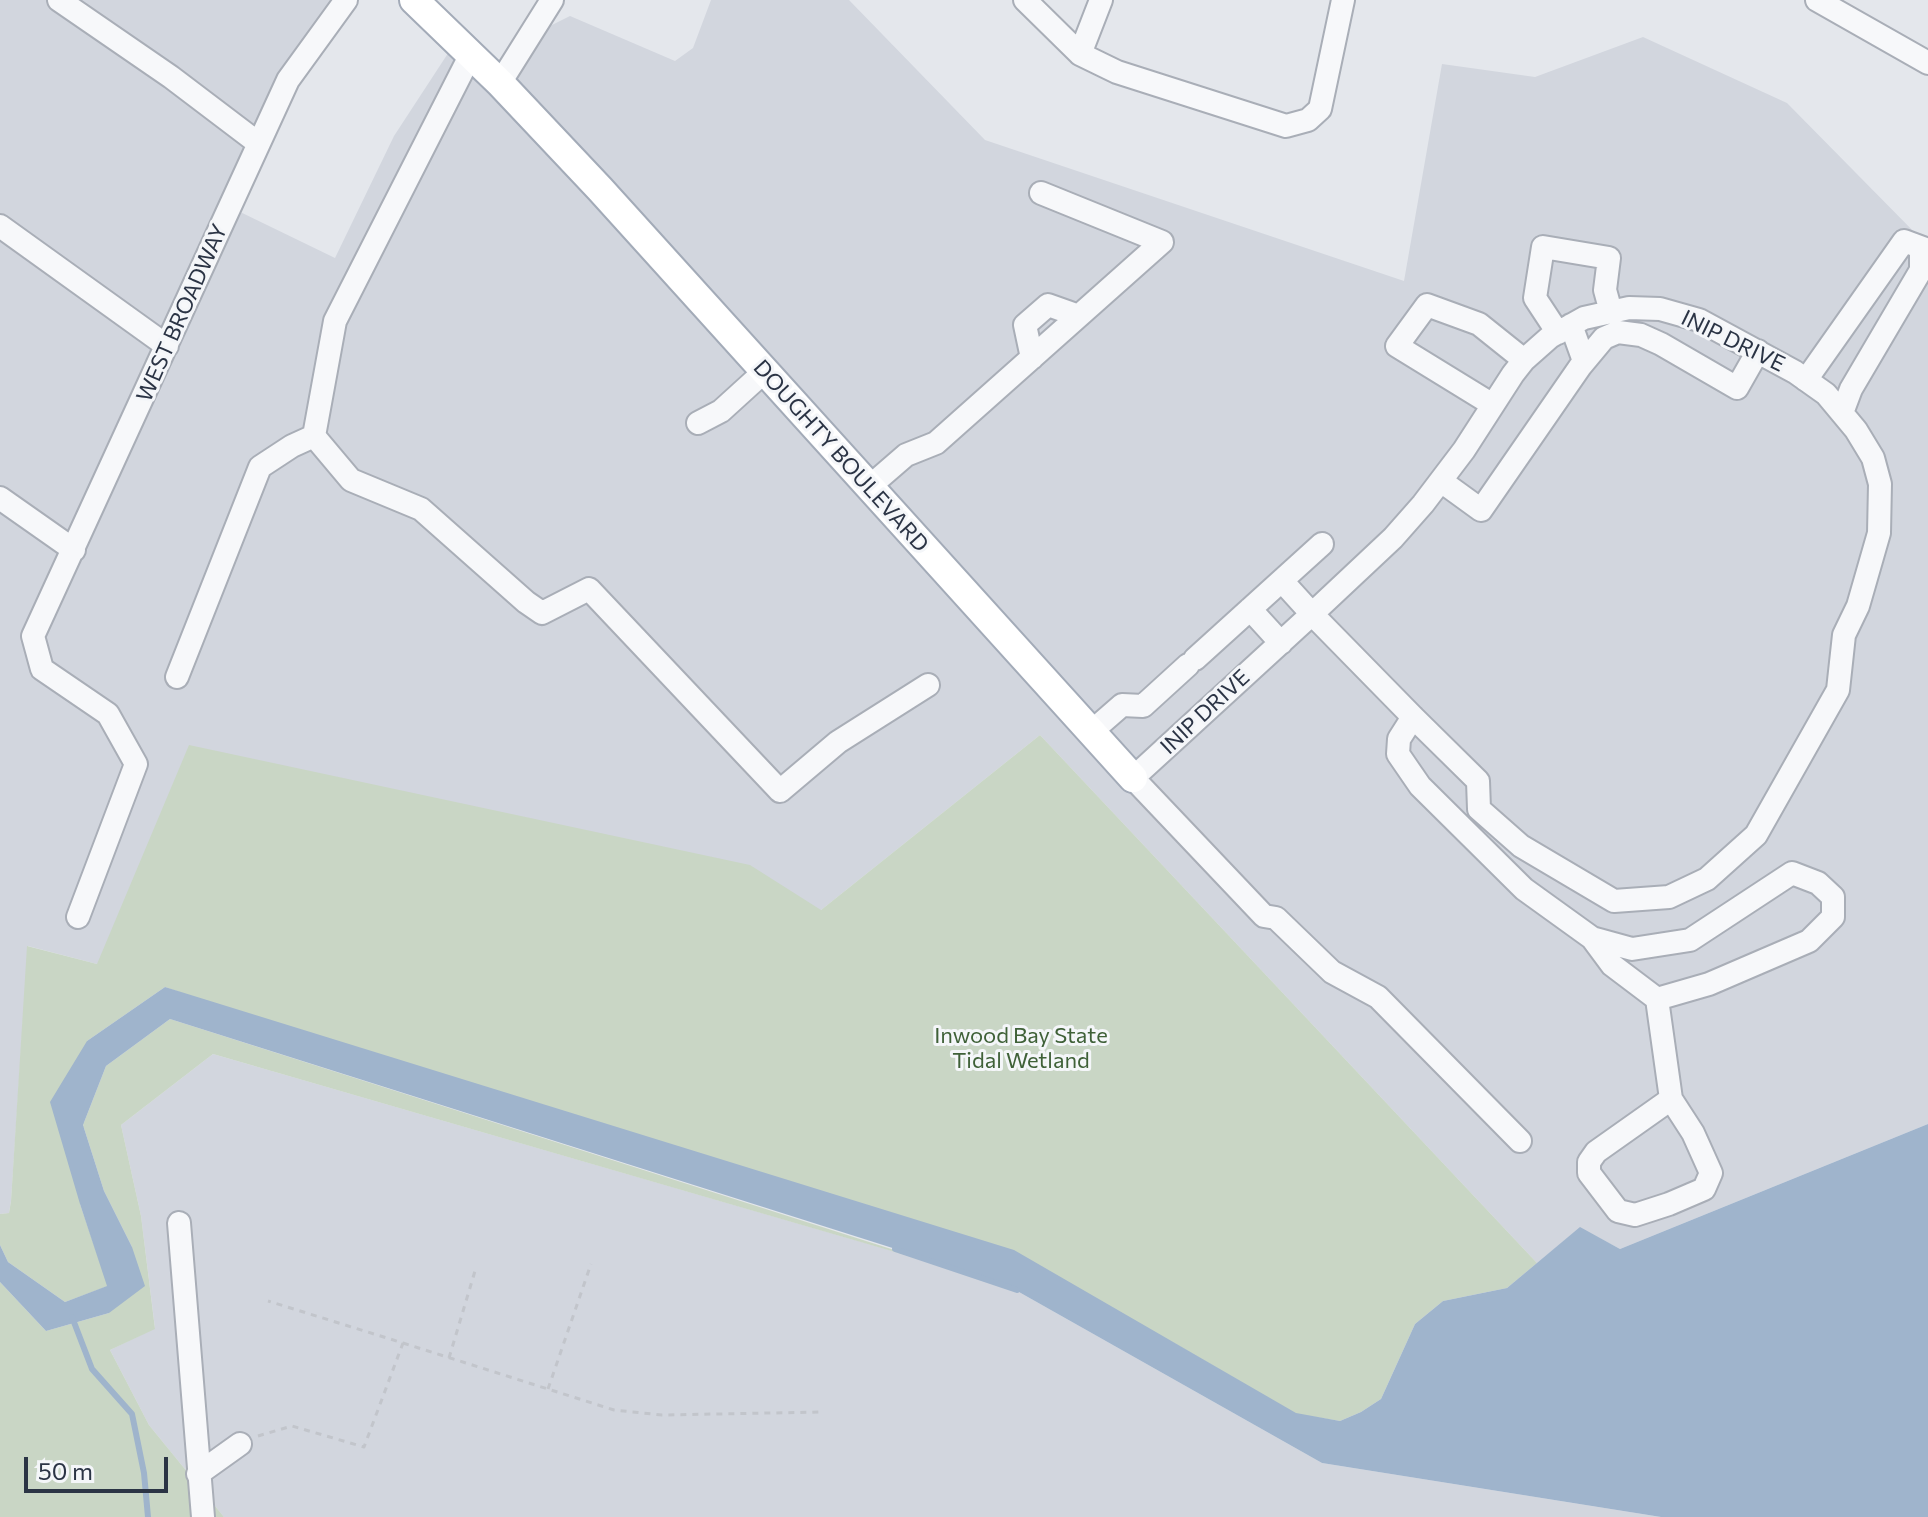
<!DOCTYPE html>
<html>
<head>
<meta charset="utf-8">
<style>
  body { margin:0 }
  #map { position:relative; width:1928px; height:1517px; overflow:hidden; background:#e4e7ec; font-family:Commissioner,sans-serif }
  canvas { display:block }
  .scale { position:absolute; left:24px; top:1457px; width:144px; height:36px; box-sizing:border-box; border:4px solid #2b3445; border-top:0; padding-left:10px; font-size:24px; line-height:28px; white-space:nowrap; color:#2b3445; -webkit-text-stroke:6px #f4f6f9; paint-order:stroke }
</style>
</head>
<body>
<div id="map">
<canvas width="1928" height="1517"></canvas>
<div class="scale">50 m</div>
</div>
<script>
const context = document.querySelector('canvas').getContext('2d');
context.lineJoin = 'round';
function fillPath(path, color) {
  context.fillStyle = color;
  context.fill(path, 'evenodd');
}
function toPath(rows) {
  const path = new Path2D();
  for (const r of rows) {
    path.moveTo(r[0], r[1]);
    for (let i = 2; i < r.length; i += 2) path.lineTo(r[i], r[i + 1]);
  }
  return path;
}
function strokePath(path, color, width, dash) {
  context.strokeStyle = color;
  context.lineWidth = width;
  context.lineCap = dash ? 'butt' : 'round';
  context.setLineDash(dash || []);
  context.stroke(path);
}
function label(font, color, halo, rows, align = 'center') {
  context.font = font + ' Commissioner,sans-serif';
  context.lineWidth = 6;
  context.setLineDash([]);
  context.textBaseline = 'middle';
  context.strokeStyle = halo;
  context.fillStyle = color;
  for (const [text, x, y, turn = 0] of rows) {
    context.save();
    context.translate(x, y);
    context.rotate((+turn || 0) * Math.PI / 180);
    context.textAlign = isNaN(turn) ? turn : align;
    if (halo) context.strokeText(text, 0, 0);
    context.fillText(text, 0, 0);
    context.restore();
  }
}
fillPath(toPath([
  [0,0,357,0,303,72,234,209,335,258,394,136,458,38,498,76,524,39,570,16,675,61,693,48,711,0,849,0,985,140,1404,281,1442,64,1535,77,1643,37,1787,103,1922,240,1928,240,1928,1124,1620,1249,1580,1228,1537,1263,1040,735,821,910,97,964,28,946,11,1201,9,1213,0,1214],
  [213,1054,1003,1283,1322,1463,1661,1517,224,1517,149,1425,110,1350,155,1328,141,1216,121,1125]
]), '#d2d6de');
fillPath(toPath([
  [1040,735,1537,1263,1507,1288,1443,1301,1415,1324,1381,1399,1361,1412,1340,1421,1296,1414,1172,1342,165,987,87,1041,80,1204,108,1286,65,1302,8,1262,0,1245,0,1214,9,1213,11,1201,27,946,97,964,189,745,750,865,821,910],
  [170,1019,957,1270,213,1054,121,1125,141,1216,155,1329,110,1350,149,1425,224,1517,0,1517,0,1282,46,1331,109,1313,132,1247,104,1191,83,1125,106,1066]
]), '#c9d6c5');
fillPath(toPath([
  [165,987,1014,1250,1296,1413,1340,1421,1361,1412,1381,1399,1415,1324,1443,1301,1507,1288,1580,1227,1620,1249,1928,1124,1928,1517,1661,1517,1322,1463,1003,1283,170,1019,106,1066,83,1125,104,1191,132,1247,145,1286,109,1313,46,1331,0,1282,0,1245,8,1262,65,1302,107,1286,80,1204,50,1102,87,1041]
]), '#9fb4cc');
strokePath(toPath([
  [895,1249,1017,1290],
  [72,1317,92,1369,132,1414,144,1473,148,1517]
]), '#9fb4cc', 6);
const minor = toPath([
  [59,0,171,77,258,143],
  [1025,0,1080,54,1117,72,1286,126,1308,120,1320,109,1343,0],
  [1817,0,1928,63],
  [1080,54,1101,0],
  [500,83,552,0],
  [0,226,167,346],
  [1558,333,1535,298,1543,247,1609,258,1605,290,1611,312],
  [1032,358,1025,325,1048,305,1079,316],
  [1579,368,1604,338,1618,332,1641,335,1661,344,1737,388,1758,351],
  [1806,380,1904,241,1928,250],
  [1493,405,1397,346,1427,305,1479,324,1524,360],
  [1842,413,1851,389,1921,270,1921,249],
  [698,423,721,411,765,371],
  [314,436,351,480,421,509,526,602,542,613,589,589,780,791,838,742,928,685],
  [1441,481,1481,510,1584,361,1571,325],
  [869,487,906,455,936,443,1162,242,1041,193],
  [0,498,74,550],
  [1282,581,1312,614,1413,717,1478,781,1479,809,1521,846,1614,901,1669,897,1707,879,1756,835,1838,690,1844,635,1858,606,1879,533,1880,484,1873,458,1856,430,1826,394,1795,372,1699,320,1660,309,1629,308,1584,318,1550,337,1524,360,1513,374,1464,450,1423,504,1393,538,1312,614,1133,778,1264,916,1276,918,1332,972,1378,997,1520,1141],
  [1250,609,1281,643],
  [1195,659,1322,544],
  [177,677,260,467,292,446,314,436,335,321,471,54],
  [1413,717,1399,739,1398,754,1420,786,1524,889,1592,938,1632,949,1690,940,1792,873,1818,883,1833,897,1833,917,1809,941,1709,984,1657,999,1612,965,1592,938],
  [1091,732,1122,705,1143,706,1188,665],
  [78,917,136,764,108,714,42,669,33,636,288,80,346,0],
  [1657,999,1671,1099,1693,1133,1711,1173,1704,1189,1669,1204,1635,1215,1618,1211,1589,1173,1589,1162,1596,1152,1671,1099],
  [179,1223,203,1517],
  [198,1474,240,1444]
]);
const major = toPath([
  [414,0,500,83,600,189,1133,778]
]);
strokePath(minor, '#a9aeb7', 26);
strokePath(major, '#a3abb8', 32);
strokePath(toPath([
  [403,1343,614,1410,662,1415,824,1412],
  [449,1358,475,1271],
  [548,1389,591,1264],
  [258,1436,292,1426,364,1447,403,1343,268,1301]
]), '#c2c5cb', 3, [6, 6]);
strokePath(minor, '#f7f8fa', 22);
strokePath(major, '#fff', 28);
label('22px', '#2b3445', '#f4f6f9', [
  ["WEST BROADWAY",182,313,-66],
  ["INIP DRIVE",1733,341,26],
  ["DOUGHTY BOULEVARD",841,456,48],
  ["INIP DRIVE",1205,712,-43]
]);
label('22px', '#3f6138', '#f4f6f9', [
  ["Inwood Bay State",1021,1036],
  ["Tidal Wetland",1021,1061]
]);
</script>
</body>
</html>
